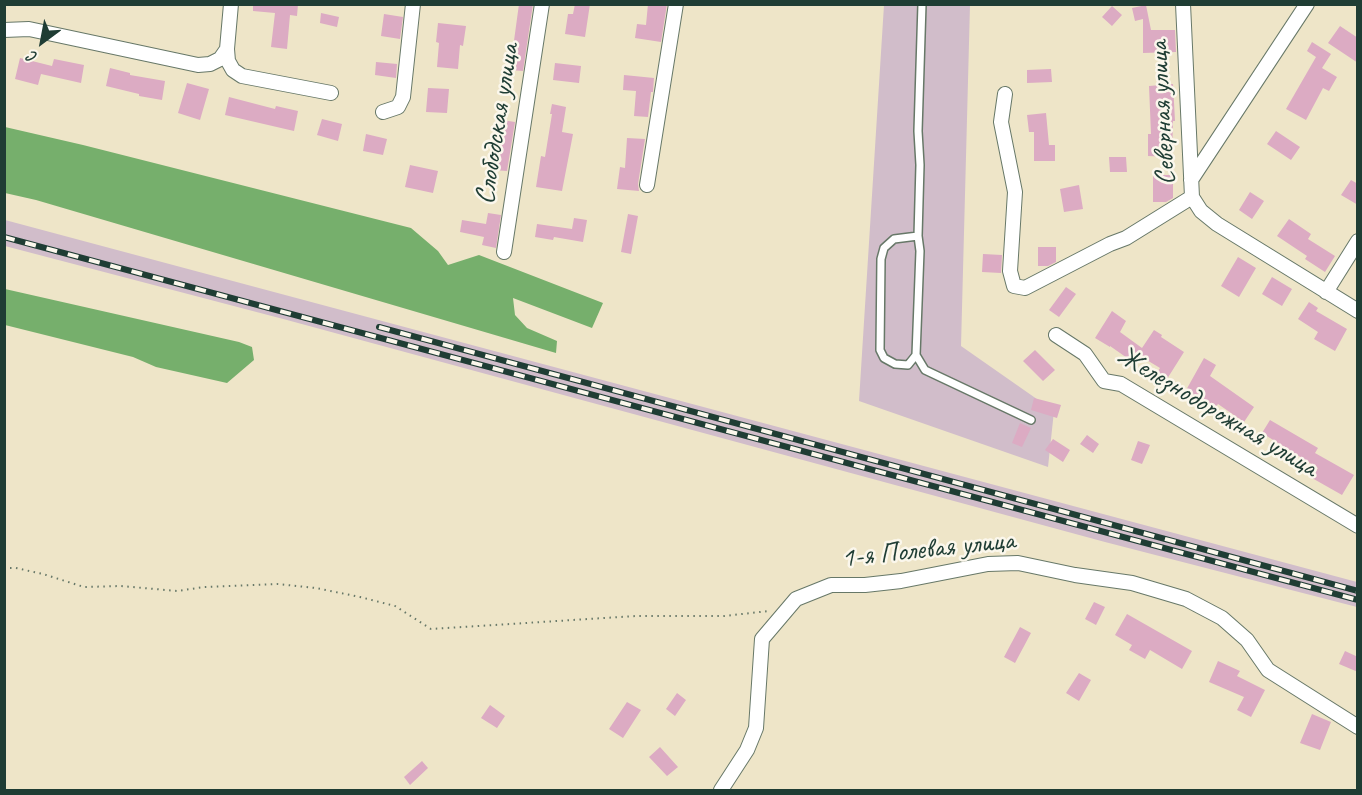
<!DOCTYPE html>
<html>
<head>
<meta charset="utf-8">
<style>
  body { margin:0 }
  #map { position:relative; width:1362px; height:795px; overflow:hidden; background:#eee5c8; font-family:Caveat,sans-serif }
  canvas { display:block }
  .frame { position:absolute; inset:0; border:6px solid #1f3d34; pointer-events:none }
  .north { position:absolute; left:12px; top:12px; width:60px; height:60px; -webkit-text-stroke:4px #fbf7ec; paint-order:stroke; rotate:212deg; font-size:16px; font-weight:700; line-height:24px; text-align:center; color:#1f3d34 }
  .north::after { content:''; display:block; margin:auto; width:21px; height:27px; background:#1f3d34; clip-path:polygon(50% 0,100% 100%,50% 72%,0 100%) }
</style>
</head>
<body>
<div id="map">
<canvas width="1362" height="795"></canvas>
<div class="frame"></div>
<div class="north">С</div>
</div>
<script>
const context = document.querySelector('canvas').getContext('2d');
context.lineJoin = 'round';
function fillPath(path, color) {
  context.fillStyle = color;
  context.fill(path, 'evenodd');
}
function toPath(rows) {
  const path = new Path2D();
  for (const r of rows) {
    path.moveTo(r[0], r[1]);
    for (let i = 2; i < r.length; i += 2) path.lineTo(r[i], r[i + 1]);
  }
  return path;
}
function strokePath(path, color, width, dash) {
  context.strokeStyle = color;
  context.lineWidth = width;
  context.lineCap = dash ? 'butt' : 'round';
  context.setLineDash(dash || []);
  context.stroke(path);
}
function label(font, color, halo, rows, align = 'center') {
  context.font = font + ' Caveat,sans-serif';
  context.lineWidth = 5;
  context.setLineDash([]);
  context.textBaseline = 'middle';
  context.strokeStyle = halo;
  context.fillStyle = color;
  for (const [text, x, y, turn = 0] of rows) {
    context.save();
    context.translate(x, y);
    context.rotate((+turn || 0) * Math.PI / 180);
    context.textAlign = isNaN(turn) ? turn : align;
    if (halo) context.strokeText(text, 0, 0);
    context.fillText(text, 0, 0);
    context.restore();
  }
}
fillPath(toPath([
  [884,5,970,5,961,346,1054,411,1048,467,859,401],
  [5,220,1357,582,1357,607,1105,542,287,320,5,246]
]), '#d1bdca');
fillPath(toPath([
  [5,127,83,145,411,228,438,251,448,265,479,255,603,303,592,328,513,298,515,315,527,328,557,341,556,353,36,200,5,193],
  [5,289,239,342,252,347,254,360,227,383,156,367,133,357,5,325]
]), '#76af6c');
fillPath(toPath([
  [253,4,298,4,297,16,290,15,287,49,271,47,275,13,253,11],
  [519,4,533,4,523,71,510,70],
  [575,4,590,4,585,37,565,34,568,14,573,14],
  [648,4,667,4,661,42,635,38,637,24,646,25],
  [1146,5,1151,30,1175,30,1176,52,1143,53,1143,19,1135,21,1132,8],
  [1112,6,1122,15,1112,26,1102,17],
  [321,13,339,17,337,27,320,23],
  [384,14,403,17,400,39,381,36],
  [438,23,466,26,463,46,460,45,458,69,437,67,439,43,436,42],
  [1340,26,1358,38,1358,63,1328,43],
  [1312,42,1331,54,1322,68,1337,77,1329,91,1323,88,1306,120,1286,109,1316,57,1307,51],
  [20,58,52,66,54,59,84,65,81,83,41,74,38,85,15,79],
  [376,62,397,64,396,78,375,75],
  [555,63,581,66,579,83,553,80],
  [110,68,130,73,130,75,165,81,162,100,139,96,139,94,106,86],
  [1051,69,1052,82,1027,83,1027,70],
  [624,75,654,78,653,92,651,92,648,117,634,116,636,91,623,90],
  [187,83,209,89,200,120,178,113],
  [1173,84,1175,121,1173,121,1172,157,1148,156,1148,134,1151,134,1149,86],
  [428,88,449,89,447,113,426,112],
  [229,97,275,109,276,106,298,111,294,131,225,115],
  [552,104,566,107,562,132,573,134,562,191,536,187,541,156,545,157,552,114,550,114],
  [1046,113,1049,145,1055,145,1055,161,1034,161,1034,132,1029,132,1027,115],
  [322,119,342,124,338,141,317,135],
  [502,120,515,122,507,171,493,170],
  [1276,131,1300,147,1291,160,1267,144],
  [366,134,387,139,383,155,363,151],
  [627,138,645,139,638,184,639,191,617,189,620,167,625,168],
  [1109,157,1126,157,1127,172,1110,172],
  [410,165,438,171,433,193,405,187],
  [1153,175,1173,175,1173,198,1166,202,1153,202],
  [1351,180,1358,184,1358,205,1341,195],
  [1079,185,1083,209,1064,212,1060,189],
  [1250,192,1264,201,1252,219,1239,210],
  [488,213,501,215,496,248,482,245,484,237,460,232,462,220,486,224],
  [628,214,638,216,631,254,621,252],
  [574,218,587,220,583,242,554,237,553,240,535,237,537,224,572,229],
  [1289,219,1311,234,1308,239,1335,256,1325,272,1305,259,1307,256,1277,236],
  [1038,247,1056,247,1056,262,1048,266,1038,266],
  [983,254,1002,255,1001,273,982,272],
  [1238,257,1256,268,1239,297,1221,286],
  [1272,277,1292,289,1282,306,1262,294],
  [1066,287,1076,294,1059,317,1049,310],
  [1309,302,1318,308,1316,311,1347,329,1335,351,1314,339,1318,332,1298,319],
  [1112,311,1126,321,1120,332,1142,348,1154,330,1162,335,1161,337,1184,352,1167,379,1157,373,1160,368,1135,353,1130,360,1110,346,1110,347,1095,338],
  [1035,350,1055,370,1043,381,1023,361],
  [1204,358,1216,365,1210,376,1254,407,1244,422,1218,404,1215,408,1198,396,1197,399,1185,392],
  [1034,398,1061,405,1057,418,1031,410],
  [1270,420,1318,448,1315,453,1354,475,1342,495,1312,478,1318,468,1262,433],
  [1020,423,1031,428,1022,447,1012,443],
  [1087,435,1099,444,1093,453,1080,444],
  [1053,439,1070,450,1063,462,1045,450],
  [1138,441,1150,445,1142,464,1131,460],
  [1094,602,1105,607,1096,625,1085,619],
  [1127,614,1192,651,1182,669,1150,650,1145,659,1129,650,1132,645,1115,635],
  [1020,627,1031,633,1015,663,1004,657],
  [1345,651,1358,657,1358,672,1339,664],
  [1218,661,1240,671,1237,676,1265,690,1251,717,1237,710,1244,697,1209,682],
  [1079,673,1091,680,1079,701,1066,693],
  [677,693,686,700,675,716,666,709],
  [627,702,641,710,623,738,609,729],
  [490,705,505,716,497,728,481,718],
  [1312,714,1331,722,1320,750,1300,743],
  [660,747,678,767,667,776,649,757],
  [422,761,428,768,410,785,404,777]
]), '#dcabc3');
const service = toPath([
  [922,4,918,131,920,165,918,236,920,251,916,355,925,370,1031,420],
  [916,355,908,365,895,364,884,358,880,350,881,259,884,248,894,239,918,236]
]);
const minor = toPath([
  [1183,4,1192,197,1201,211,1217,224,1358,311],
  [4,30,29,29,198,65,210,64,220,59,227,49,228,61,233,70,242,76,331,93],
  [227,49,231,4],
  [1005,94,1001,122,1015,192,1010,271,1014,286,1025,288,1110,244,1126,238,1192,197],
  [383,112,398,107,403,97,413,4],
  [1191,180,1307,4],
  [647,185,676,4],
  [504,252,542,4],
  [1326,292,1358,241],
  [1056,335,1085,354,1104,381,1121,384,1358,526],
  [721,790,747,750,756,728,762,639,796,599,831,585,865,585,901,581,988,564,1018,563,1075,575,1132,583,1186,599,1222,618,1247,640,1268,670,1358,727]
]);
strokePath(service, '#677868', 10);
strokePath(minor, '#677868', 16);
strokePath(toPath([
  [4,568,16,568,43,574,84,587,121,586,177,591,204,587,277,584,316,588,360,597,395,606,431,629,636,616,724,616,769,611]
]), '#677868', 2, [1.5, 4.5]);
strokePath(service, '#fff', 7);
strokePath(minor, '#fff', 14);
const rail = toPath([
  [4,237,1358,600],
  [379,327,1358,591]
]);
strokePath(rail, '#1f3d34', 6);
strokePath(rail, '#fbf7ec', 4, [11]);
label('28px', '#1f3d34', '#fbf7ec', [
  ["Северная улица",1163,113,-93],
  ["Слободская улица",498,124,-81],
  ["Железнодорожная улица",1217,412,31],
  ["1-я Полевая улица",928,550,-6]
]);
</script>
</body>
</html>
